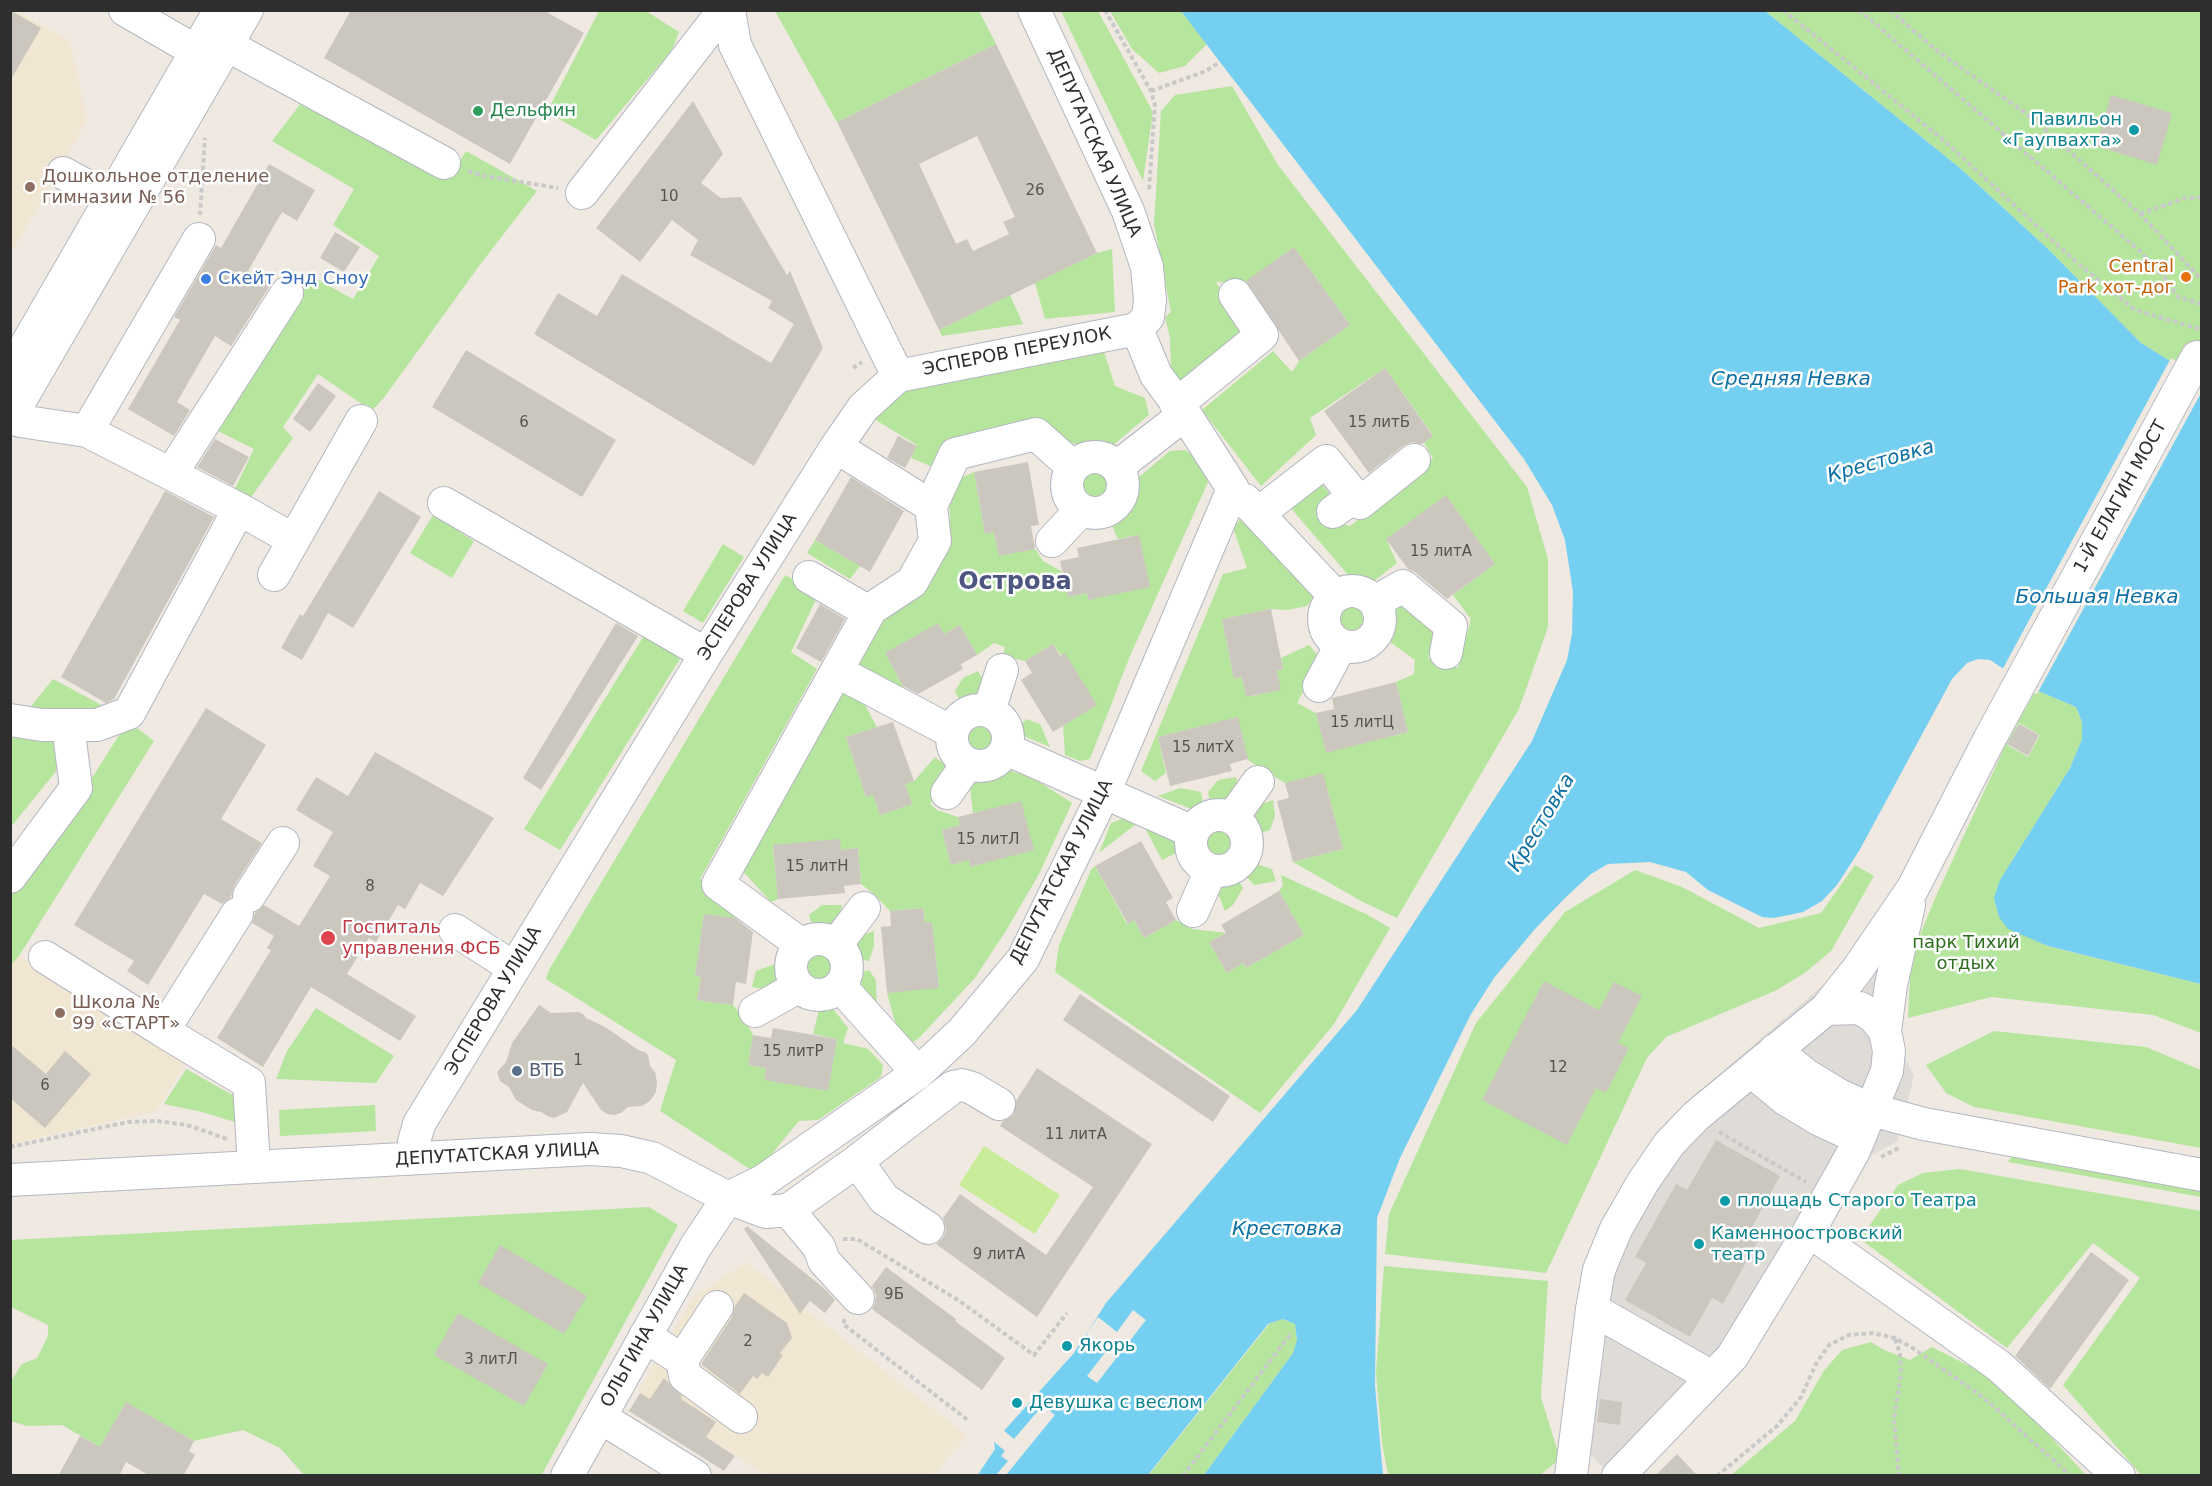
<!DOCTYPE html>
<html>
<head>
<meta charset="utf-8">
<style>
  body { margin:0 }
  #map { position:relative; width:2212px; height:1486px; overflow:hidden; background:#efe9e1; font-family:"DejaVu Sans",sans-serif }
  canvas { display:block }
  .frame { position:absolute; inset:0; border:12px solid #2e2e2e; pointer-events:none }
</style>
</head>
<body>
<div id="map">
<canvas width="2212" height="1486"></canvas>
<div class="frame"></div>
</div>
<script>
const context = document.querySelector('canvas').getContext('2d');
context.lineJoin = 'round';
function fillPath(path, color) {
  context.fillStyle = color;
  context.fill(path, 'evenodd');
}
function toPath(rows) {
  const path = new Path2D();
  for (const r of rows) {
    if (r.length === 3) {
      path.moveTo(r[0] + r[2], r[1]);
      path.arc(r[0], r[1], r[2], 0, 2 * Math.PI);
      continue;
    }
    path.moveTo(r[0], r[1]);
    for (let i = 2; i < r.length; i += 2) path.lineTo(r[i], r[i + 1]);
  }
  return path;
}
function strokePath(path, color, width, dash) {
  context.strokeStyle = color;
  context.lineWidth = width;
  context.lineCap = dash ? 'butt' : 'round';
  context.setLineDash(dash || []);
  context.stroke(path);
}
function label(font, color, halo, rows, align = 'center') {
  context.font = font + ' "DejaVu Sans",sans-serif';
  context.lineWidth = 5;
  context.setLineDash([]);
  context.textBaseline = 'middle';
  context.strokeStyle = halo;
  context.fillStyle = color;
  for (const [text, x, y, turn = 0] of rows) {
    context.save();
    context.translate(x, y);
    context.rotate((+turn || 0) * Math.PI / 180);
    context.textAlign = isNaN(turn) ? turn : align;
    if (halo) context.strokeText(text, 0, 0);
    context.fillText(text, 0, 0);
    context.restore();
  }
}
fillPath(toPath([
  [16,10,70,41,87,120,11,254,10,11],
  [19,956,187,1061,156,1111,11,1144,10,965],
  [746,1262,967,1436,933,1475,765,1475,638,1391,693,1298]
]), '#f0e6d1');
fillPath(toPath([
  [599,11,646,11,679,32,672,50,596,140,547,112],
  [775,11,979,11,996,44,837,122],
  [1061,11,1098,11,1153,112,1143,181],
  [1110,11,1181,11,1207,44,1185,66,1159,73,1132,49],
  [1765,11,2201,11,2201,380,2141,343,2049,250,1960,168],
  [1232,86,1278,165,1527,487,1548,559,1548,627,1519,709,1397,918,1361,901,1293,862,1343,849,1327,788,1317,775,1285,783,1248,760,1240,727,1219,722,1158,737,1166,773,1155,781,1141,771,1223,574,1247,568,1233,528,1248,510,1289,551,1281,562,1315,595,1307,606,1287,610,1271,609,1222,619,1234,679,1242,677,1247,697,1280,690,1277,671,1283,669,1281,658,1309,645,1321,659,1297,703,1316,713,1325,746,1344,748,1408,732,1396,682,1414,674,1415,660,1390,642,1397,623,1395,606,1411,605,1436,630,1428,658,1458,668,1471,619,1453,595,1495,564,1446,496,1386,539,1397,563,1373,582,1349,576,1289,506,1320,482,1332,496,1318,507,1325,519,1350,526,1415,476,1433,458,1424,443,1433,435,1385,368,1310,418,1316,435,1261,486,1202,410,1273,351,1292,372,1299,361,1350,325,1294,247,1244,283,1216,282,1246,331,1183,383,1174,381,1171,368,1170,338,1165,317,1171,312,1154,224,1161,111,1175,95],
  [305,98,452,174,466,151,537,191,479,266,386,395,372,411,318,374,283,427,293,438,247,503,232,495,254,449,208,426,307,274,353,299,379,256,333,225,354,189,272,141],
  [1112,249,1115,312,1045,319,1035,283,1097,253],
  [1010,295,1023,324,942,336,939,330],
  [1104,352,1115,386,1145,398,1149,415,1111,447,1095,442,1080,445,1058,440,935,468,911,458,917,445,874,419,891,390],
  [1186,450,1201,464,1208,482,1130,656,1090,759,1080,761,1065,755,1063,726,1096,705,1053,644,1025,661,1003,656,1005,647,994,643,977,655,960,625,944,634,938,624,885,653,910,699,856,669,853,654,937,557,950,525,949,493,958,479,974,472,985,534,994,532,999,555,1035,549,1043,561,1063,572,1068,597,1087,593,1088,599,1138,535,1118,539,1110,521,1126,514,1133,508,1138,493,1138,478,1170,451],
  [1094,485,18],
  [433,515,474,541,452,578,410,553],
  [815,540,860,566,850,579,807,553],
  [723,544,744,557,703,623,683,611],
  [785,575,819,593,791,652,817,669,700,879,755,921,704,914,695,976,701,977,697,1000,733,1005,745,1019,753,1035,748,1065,766,1068,765,1080,828,1090,837,1039,813,1034,819,1010,834,1010,848,1028,843,1043,868,1049,883,1065,881,1077,818,1120,799,1121,756,1173,660,1111,676,1060,546,979,549,970],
  [1352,620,17],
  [645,634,687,648,560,850,524,829],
  [978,671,985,683,979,697,970,699,961,703,955,691,963,678],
  [53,679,107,708,11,827,11,714,24,715],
  [2036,690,2076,707,2082,722,2082,739,2070,768,2000,880,2047,946,2201,984,2201,1033,2153,1015,1991,997,1908,1018,1910,977,1919,937,1936,896,2006,744],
  [2019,723,2040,735,2028,757,2007,745],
  [844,692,860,696,877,727,846,737,866,797,873,795,880,815,912,804,905,784,914,781,935,757,950,769,930,804,937,810,958,817,960,825,942,830,951,865,969,860,971,866,1033,850,1021,802,973,813,969,780,1008,770,1033,778,1072,803,1039,874,1007,929,975,978,918,1039,913,1042,896,1025,887,993,939,987,932,923,925,923,923,908,890,911,874,894,861,884,858,848,841,850,773,846,778,899,771,902,736,864,830,696],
  [1026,719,1040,724,1050,747,1021,735,1019,727],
  [978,738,17],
  [128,721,154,741,19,956,11,965,10,892,66,819],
  [1236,777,1238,788,1230,802,1221,800,1210,802,1208,792,1218,780],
  [1180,788,1201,792,1203,804,1194,810,1158,796],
  [1273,800,1275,816,1270,830,1260,833,1251,817,1259,805],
  [1125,818,1137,823,1099,853,1111,823],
  [1220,843,17],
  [1145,828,1176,840,1180,851,1162,860],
  [1256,864,1272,869,1276,881,1254,885,1245,875],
  [1855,865,1874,876,1831,951,1806,972,1777,990,1666,1037,1647,1058,1546,1273,1385,1254,1389,1214,1476,1023,1565,912,1635,870,1682,887,1759,928,1821,913],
  [1095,866,1127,924,1134,920,1144,938,1176,920,1192,929,1226,933,1209,942,1227,973,1243,963,1246,968,1304,935,1279,891,1283,885,1281,875,1366,914,1390,928,1334,1024,1260,1113,1055,972,1059,945,1091,870],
  [1239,881,1243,888,1233,905,1225,911,1217,891,1221,883],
  [822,905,842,905,840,919,831,931,813,928,809,915],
  [874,931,874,946,869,961,857,959,851,942,855,938],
  [815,968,17],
  [778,963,780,981,767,990,752,987,756,971],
  [869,970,876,980,877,1006,860,988,857,974],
  [316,1008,394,1056,376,1083,276,1079,287,1051],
  [1994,1031,2146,1047,2201,1070,2201,1148,1974,1107,1946,1093,1926,1065],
  [186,1069,247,1103,248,1126,202,1112,164,1104],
  [375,1105,376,1131,280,1136,279,1110],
  [2014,1153,2201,1185,2201,1197,2008,1162],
  [1960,1169,2201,1211,2201,1475,2141,1475,2063,1385,2140,1278,2093,1243,2007,1348,1860,1239,1898,1185,1923,1173],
  [649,1207,678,1225,541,1476,304,1475,280,1448,243,1430,194,1441,126,1403,100,1447,62,1425,27,1426,11,1421,11,1381,22,1364,37,1358,48,1336,48,1325,11,1307,10,1240],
  [1384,1266,1548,1281,1541,1397,1560,1459,1540,1475,1388,1475,1382,1443,1376,1372],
  [1283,1319,1295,1324,1297,1341,1293,1353,1204,1475,1148,1476,1269,1324],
  [1871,1342,1884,1350,1910,1360,1932,1347,1999,1381,2086,1475,1730,1476,1795,1421,1823,1372,1842,1350]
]), '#b6e59e');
fillPath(toPath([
  [984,1146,1060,1195,1035,1234,959,1185]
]), '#c9ec9a');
fillPath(toPath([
  [1876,927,1898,974,1902,1050,1914,1076,1898,1141,1872,1155,1850,1175,1739,1363,1610,1475,1566,1428,1573,1324,1597,1228,1669,1120,1695,1095,1848,964]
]), '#dfdcd8');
fillPath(toPath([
  [1181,11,1765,11,1960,168,2049,250,2141,343,2201,380,2201,984,2048,946,2008,929,1999,917,1994,898,2000,880,2070,768,2082,739,2082,722,2076,707,2036,690,1990,660,1978,659,1967,663,1952,679,1859,851,1837,885,1822,901,1803,912,1774,918,1762,917,1708,890,1686,872,1650,862,1608,864,1591,874,1566,897,1535,929,1494,978,1471,1014,1400,1158,1377,1218,1375,1386,1383,1475,1204,1475,1293,1353,1297,1340,1295,1324,1283,1319,1268,1324,1148,1475,977,1476,995,1449,994,1442,1074,1353,1106,1303,1357,1010,1532,741,1567,660,1572,634,1573,592,1565,540,1552,505,1524,459]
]), '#75cff0');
fillPath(toPath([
  [2171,358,2202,377,2201,393,2037,694,2034,693,2001,672],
  [1133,1310,1146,1320,1097,1383,1087,1376,1107,1350,1086,1334,1098,1317,1117,1332],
  [1043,1405,1055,1415,1006,1475,996,1475,1008,1461,1001,1456,1005,1451,994,1442,1003,1430,1014,1439]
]), '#efe9e1');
fillPath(toPath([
  [10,10,41,28,10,81],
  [351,10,543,10,584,33,510,164,324,58],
  [996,44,1097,253,939,330,837,122],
  [977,136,1015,217,1003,222,1009,234,973,251,967,239,956,244,919,164],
  [2111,95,2172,113,2157,165,2096,146],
  [693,101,723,154,701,183,721,198,741,197,787,275,790,271,823,348,754,466,534,334,558,293,597,316,622,274,771,363,794,324,768,308,772,301,690,255,698,240,672,220,640,262,596,228],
  [269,164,315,190,297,221,282,212,248,271,271,284,231,346,215,336,177,402,190,410,174,436,128,409,180,320,174,317,216,245,221,248],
  [335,232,360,247,344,272,320,258],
  [1294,247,1350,325,1299,361,1246,281],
  [466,350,616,440,582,497,432,407],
  [1385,368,1433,436,1422,444,1412,442,1403,446,1369,473,1324,411],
  [318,383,336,396,310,432,293,419],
  [898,436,917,446,905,468,887,458],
  [215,439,249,457,233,486,197,467],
  [1028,462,1039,525,1031,526,1035,549,999,556,994,532,985,534,974,472],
  [851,477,904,511,870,572,815,540],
  [165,491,214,517,114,699,106,703,61,677],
  [379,491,421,517,353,628,328,613,302,660,281,648,300,614,303,616],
  [1446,495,1495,564,1447,599,1415,572,1408,569,1386,539],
  [1139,535,1150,587,1088,600,1087,593,1068,597,1060,561,1079,557,1077,548],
  [820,604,845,619,821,662,796,648],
  [1271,609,1283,669,1277,671,1281,690,1246,697,1242,677,1234,679,1222,619],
  [616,623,638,636,541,790,523,778],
  [938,623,944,634,960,625,977,655,961,664,963,669,918,694,903,686,885,653],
  [1053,644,1060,656,1065,653,1097,705,1053,732,1021,680,1032,673,1025,661],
  [1396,682,1408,732,1326,753,1316,713,1334,709,1332,698],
  [206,708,266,745,221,819,262,843,234,886,231,897,222,904,204,894,148,985,127,971,134,961,74,925],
  [1238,717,1248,759,1230,764,1232,771,1170,786,1158,737],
  [893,722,914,781,905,784,912,804,880,815,873,795,866,797,846,737],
  [2019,724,2039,735,2028,756,2007,744],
  [375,752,494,818,443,896,420,883,405,909,398,905,376,942,369,938,347,974,416,1016,400,1041,311,987,263,1067,217,1038,271,950,267,948,274,936,252,923,255,913,264,905,299,926,330,876,313,866,333,832,296,810,316,777,348,796],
  [1323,773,1343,849,1293,862,1277,801,1289,798,1285,783],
  [1021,801,1034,850,970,867,969,860,951,865,942,830,960,825,958,817],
  [840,839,841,850,858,848,861,884,844,886,845,893,778,899,773,845],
  [1141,841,1173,898,1166,902,1176,920,1144,938,1134,920,1128,924,1095,866],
  [1279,891,1304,935,1246,968,1243,963,1227,973,1209,942,1226,933,1221,925],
  [923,908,925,923,932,922,939,988,887,993,881,927,891,926,890,911],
  [704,914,735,918,753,932,746,984,736,982,733,1005,697,1000,701,977,695,976],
  [1544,981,1599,1010,1614,982,1642,996,1618,1043,1629,1048,1606,1093,1596,1088,1567,1145,1482,1100],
  [1080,994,1230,1096,1213,1122,1063,1020],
  [539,1005,551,1013,579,1012,583,1014,586,1018,605,1027,640,1051,645,1052,648,1055,650,1066,655,1072,657,1082,656,1092,650,1101,642,1106,628,1107,621,1113,614,1115,607,1114,601,1110,583,1083,567,1112,554,1118,547,1116,541,1112,532,1110,516,1100,509,1087,500,1081,497,1072,506,1062,512,1043],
  [773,1028,837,1039,828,1091,764,1080,766,1068,748,1065,753,1035,771,1038],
  [10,1044,46,1074,65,1051,91,1074,45,1128,10,1098],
  [1037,1068,1152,1144,1037,1317,936,1244,943,1238,946,1230,943,1218,960,1194,1046,1255,1093,1187,1000,1126,1003,1121,1014,1114,1016,1101],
  [1716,1140,1780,1176,1753,1225,1763,1232,1723,1304,1712,1298,1690,1337,1625,1300,1646,1263,1635,1257,1676,1184,1687,1190],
  [747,1226,826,1290,835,1300,825,1313,810,1301,800,1314,744,1229],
  [500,1245,587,1296,564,1334,478,1283],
  [2091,1252,2129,1280,2050,1389,2015,1356],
  [886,1267,956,1319,955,1321,1005,1358,982,1390,872,1309,875,1303,876,1295,872,1286],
  [744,1293,787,1323,792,1338,780,1353,783,1355,768,1377,762,1373,757,1379,753,1376,740,1394,701,1364,732,1317,735,1306],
  [458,1313,548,1364,524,1406,434,1355],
  [664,1378,682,1396,681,1399,716,1422,706,1437,735,1456,724,1471,629,1411,640,1393,650,1399],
  [1600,1399,1622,1402,1620,1425,1597,1422],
  [126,1402,194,1441,189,1451,195,1455,183,1476,150,1476,126,1462,119,1476,58,1476,80,1436,100,1447],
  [1677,1454,1698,1476,1655,1476]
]), '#cbc7bf');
const minor = toPath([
  [125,10,213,61],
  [1034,10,1128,211,1147,267,1150,300,1148,317,1137,329],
  [210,36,444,163],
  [63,173,111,199],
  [582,193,724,10],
  [10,373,220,10],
  [898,376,1137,329],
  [1176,405,1262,335,1235,295],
  [10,417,20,421,87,431,239,509,294,540],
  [10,418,247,10],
  [87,431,199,239],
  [836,447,931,506],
  [1095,485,28],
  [1117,467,1185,414],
  [171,474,287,293],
  [1245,500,1335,596],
  [444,503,706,654],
  [1333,512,1355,496],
  [1259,513,1326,461,1360,503,1414,460],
  [1052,541,1081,510],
  [274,575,361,421],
  [809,577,869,612],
  [1352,619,28],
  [1375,602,1403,586,1451,626,1446,653],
  [838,672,952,732],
  [1319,686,1341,645],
  [980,738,28],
  [989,711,1002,670],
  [10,720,42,725,97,725,129,713,239,509],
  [1006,749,1193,832],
  [947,793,968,763],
  [1219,843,28],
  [1232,818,1258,782],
  [10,877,76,788,68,725],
  [249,896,283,843],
  [1193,911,1211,870],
  [237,914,163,1031,249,1083,254,1167],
  [455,930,514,968],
  [819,967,28],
  [802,945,718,884,871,609,912,582,935,541,931,506,955,454,1036,434,1073,467],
  [836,945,864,908],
  [45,957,163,1031],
  [840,986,918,1073],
  [1826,1009,1860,1008,1873,1016,1885,1031],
  [755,1011,798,987],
  [1775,1050,1806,1075,1839,1095,1872,1110,1924,1124,2202,1175],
  [1751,1071,1785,1099,1820,1120,1859,1138],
  [414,1158,414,1142,419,1124,706,654,836,447,863,408,898,376,735,45,729,10],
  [857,1161,884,1199,928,1228],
  [10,1180,590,1149,621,1151,652,1158,728,1198,766,1212,788,1210,857,1161,953,1087,962,1085,972,1088,999,1104],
  [788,1210,819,1247,824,1261,858,1298],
  [1809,1231,1999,1366,2119,1476],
  [1592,1309,1712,1377],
  [645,1336,682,1360,685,1376,741,1417],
  [682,1360,717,1307],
  [600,1417,695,1476],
  [567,1476,696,1246,728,1198,763,1181,918,1073,962,1032,1023,959,1104,793,1233,489,1185,414,1156,375,1137,329],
  [1571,1476,1592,1309,1599,1270,1616,1229,1643,1182,1669,1144,1696,1116,1826,1009,1857,970,1913,888,1989,740,2197,357],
  [1618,1476,1732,1357,1809,1231,1854,1151,1887,1071,1889,1051,1885,1031,1891,985,1909,905]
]);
strokePath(minor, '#b4b7c1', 34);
strokePath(toPath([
  [1105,10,1151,91,1155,105,1149,190],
  [1783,10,1941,138,2074,260,2135,310,2200,329],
  [1859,10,2141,252,2165,278,2178,297,2202,304],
  [1890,10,1936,50,2031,117,2140,214,2202,280],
  [1151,91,1206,71,1220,62],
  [468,171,485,176,558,188],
  [2140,214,2185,198,2202,197],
  [200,215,205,138],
  [853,368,862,362],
  [1719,1132,1806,1182],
  [10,1147,128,1122,157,1121,187,1125,227,1139],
  [1881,1157,1901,1147],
  [843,1239,857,1239,958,1300,1034,1355,1067,1313],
  [845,1319,843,1324,969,1421],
  [1895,1339,1900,1353,1901,1374,1894,1418,1899,1476],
  [1183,1476,1292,1332],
  [1717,1476,1777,1426,1801,1397,1817,1362,1829,1345,1849,1335,1872,1333,1895,1338,1914,1349,1983,1397,2071,1476]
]), '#c9c9c9', 4, [4.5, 3]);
strokePath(minor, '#fff', 32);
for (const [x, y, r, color] of [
  [478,111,6,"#2e9e5b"],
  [2134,130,6,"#0f9aa8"],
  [30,187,6,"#8d6e63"],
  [2186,277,6,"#e8710a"],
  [206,279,6,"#3f7fe0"],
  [328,938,8,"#e0444e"],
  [60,1013,6,"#8d6e63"],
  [517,1071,6,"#5c6f8a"],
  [1725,1201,6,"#0f9aa8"],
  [1699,1244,6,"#0f9aa8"],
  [1067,1346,6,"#0f9aa8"],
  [1017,1403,6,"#0f9aa8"]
]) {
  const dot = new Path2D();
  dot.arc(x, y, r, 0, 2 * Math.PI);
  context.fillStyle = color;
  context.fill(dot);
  strokePath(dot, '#fff', 2);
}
label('15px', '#555452', null, [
  ["26",1035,191],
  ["10",669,197],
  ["6",524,423],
  ["15 литБ",1379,423],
  ["15 литА",1441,552],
  ["15 литЦ",1362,723],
  ["15 литХ",1203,748],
  ["15 литЛ",988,840],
  ["15 литН",817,867],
  ["8",370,887],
  ["15 литР",793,1052],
  ["1",578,1061],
  ["12",1558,1068],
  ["6",45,1086],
  ["11 литА",1076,1135],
  ["9 литА",999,1255],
  ["9Б",894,1295],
  ["2",748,1342],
  ["3 литЛ",491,1360]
]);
label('18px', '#27864d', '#fff', [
  ["Дельфин",490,111]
], 'left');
label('18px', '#0d838f', '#fff', [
  ["Павильон",2122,120,"right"],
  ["«Гаупвахта»",2122,141,"right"],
  ["площадь Старого Театра",1737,1201],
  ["Каменноостровский",1711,1234],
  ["театр",1711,1255],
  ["Якорь",1079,1346],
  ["Девушка с веслом",1029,1403]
], 'left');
label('18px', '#2e2e2e', '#fff', [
  ["ДЕПУТАТСКАЯ УЛИЦА",1094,143,66],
  ["ЭСПЕРОВ ПЕРЕУЛОК",1017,352,-11],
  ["1-Й ЕЛАГИН МОСТ",2121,497,-61],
  ["ЭСПЕРОВА УЛИЦА",748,587,-58],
  ["ДЕПУТАТСКАЯ УЛИЦА",1062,872,-63],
  ["ЭСПЕРОВА УЛИЦА",494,1001,-59],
  ["ДЕПУТАТСКАЯ УЛИЦА",497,1155,-3],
  ["ОЛЬГИНА УЛИЦА",645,1336,-61]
]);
label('18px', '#785e54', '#fff', [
  ["Дошкольное отделение",42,177],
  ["гимназии № 56",42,198],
  ["Школа №",72,1003],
  ["99 «СТАРТ»",72,1024]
], 'left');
label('18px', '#c56008', '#fff', [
  ["Central",2174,267],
  ["Park хот-дог",2174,288]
], 'right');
label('18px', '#366cbe', '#fff', [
  ["Скейт Энд Сноу",218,279]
], 'left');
label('18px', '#be3a42', '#fff', [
  ["Госпиталь",342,928],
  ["управления ФСБ",342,949]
], 'left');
label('18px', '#2c6e1b', '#fff', [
  ["парк Тихий",1966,943],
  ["отдых",1966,964]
]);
label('18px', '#4e5e75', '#fff', [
  ["ВТБ",529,1071]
], 'left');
label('italic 20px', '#0d6fa3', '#fff', [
  ["Средняя Невка",1791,380],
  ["Крестовка",1881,462,-16],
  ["Большая Невка",2097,598],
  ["Крестовка",1542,823,-59],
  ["Крестовка",1287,1230]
]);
label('bold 24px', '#4d5680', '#fff', [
  ["Острова",1015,583]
]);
</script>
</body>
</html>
